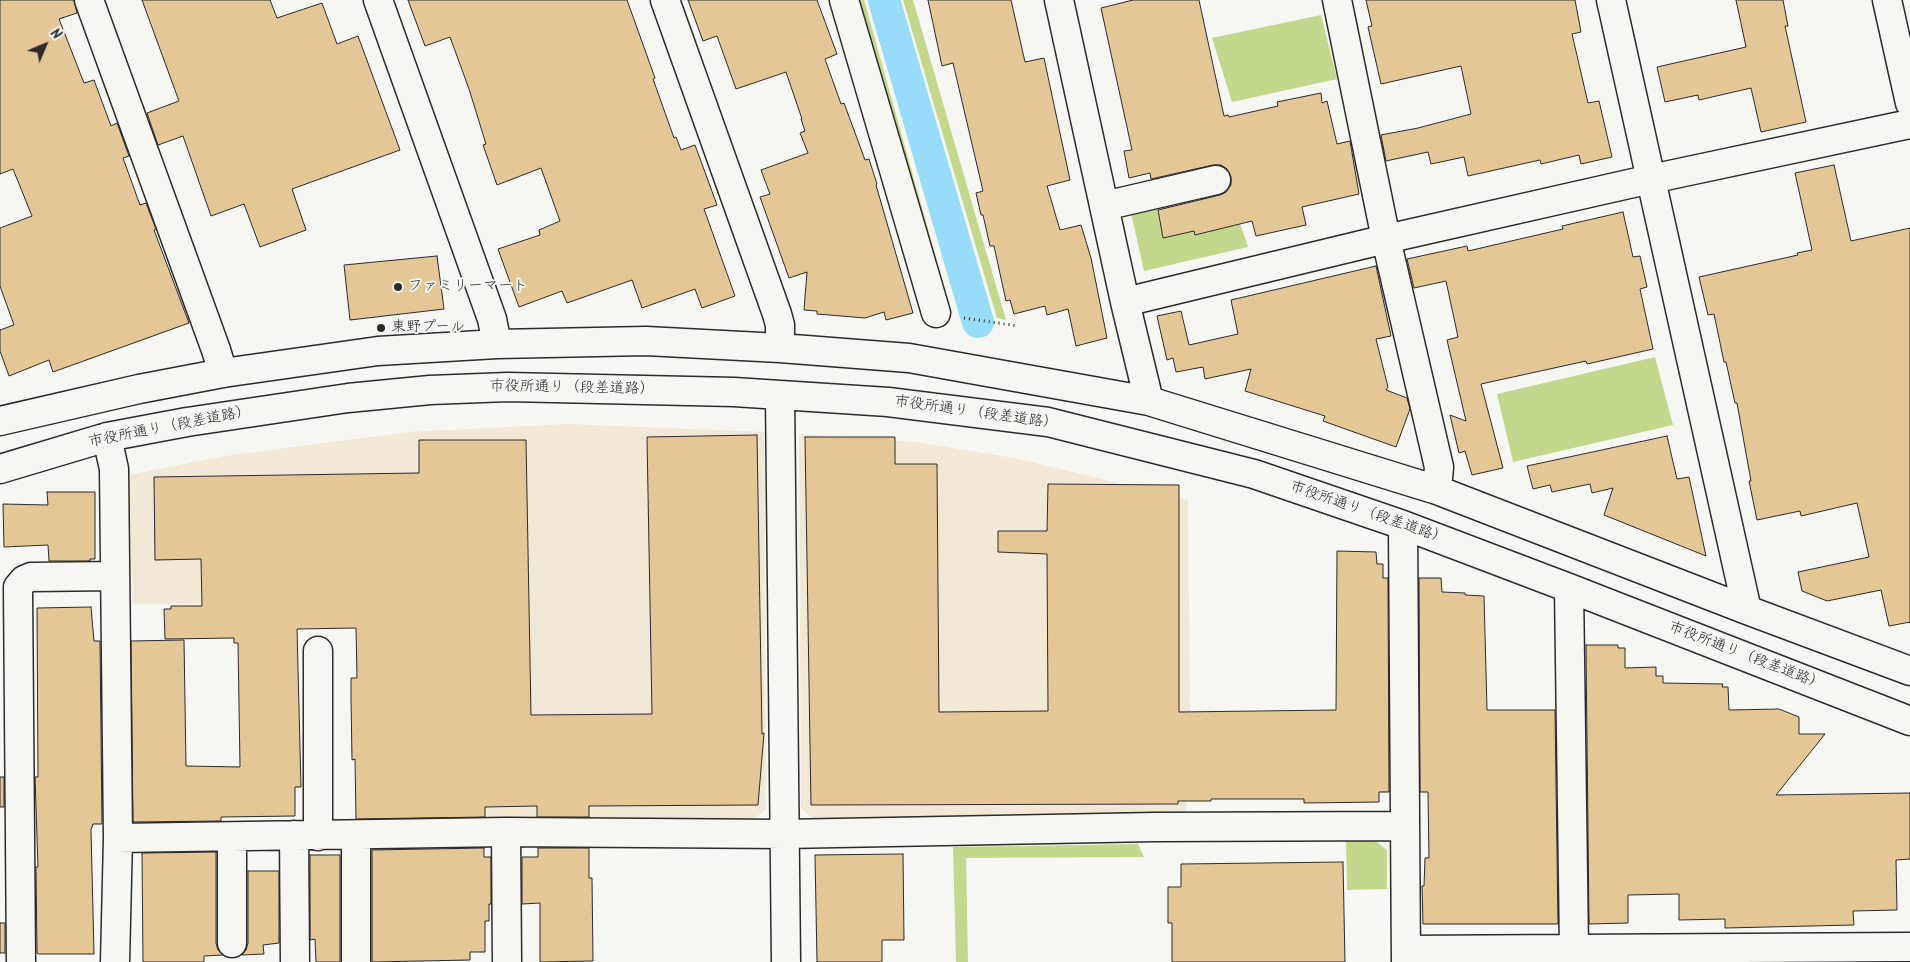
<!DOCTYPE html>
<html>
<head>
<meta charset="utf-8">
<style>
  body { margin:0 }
  #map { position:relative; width:1910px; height:962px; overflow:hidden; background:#f6f6f2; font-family:Kalam,sans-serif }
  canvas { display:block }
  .north { position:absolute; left:20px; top:20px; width:50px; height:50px; -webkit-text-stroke:4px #f6f6f2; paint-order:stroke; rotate:45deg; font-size:14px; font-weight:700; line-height:20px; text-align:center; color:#2b2b2b }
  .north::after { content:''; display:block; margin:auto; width:18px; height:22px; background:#2b2b2b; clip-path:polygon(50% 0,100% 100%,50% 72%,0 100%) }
</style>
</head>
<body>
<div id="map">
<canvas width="1910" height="962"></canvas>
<div class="north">N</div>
</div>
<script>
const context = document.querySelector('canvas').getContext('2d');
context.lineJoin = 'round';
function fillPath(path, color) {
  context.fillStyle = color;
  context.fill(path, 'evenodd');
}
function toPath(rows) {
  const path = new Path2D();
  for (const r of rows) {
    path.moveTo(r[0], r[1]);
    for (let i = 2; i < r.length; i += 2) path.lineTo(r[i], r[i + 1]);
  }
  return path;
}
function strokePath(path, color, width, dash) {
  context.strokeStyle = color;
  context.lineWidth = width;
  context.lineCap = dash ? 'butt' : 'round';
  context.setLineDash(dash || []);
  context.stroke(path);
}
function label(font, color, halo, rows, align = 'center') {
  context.font = font + ' Kalam,"Klee One",sans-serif';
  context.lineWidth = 4;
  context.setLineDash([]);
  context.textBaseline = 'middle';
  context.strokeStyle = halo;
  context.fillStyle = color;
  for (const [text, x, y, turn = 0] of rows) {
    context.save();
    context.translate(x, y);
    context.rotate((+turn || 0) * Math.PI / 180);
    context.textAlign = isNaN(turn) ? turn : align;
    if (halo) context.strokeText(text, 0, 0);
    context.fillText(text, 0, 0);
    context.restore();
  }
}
fillPath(toPath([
  [568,424,764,432,766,809,755,818,411,825,406,601,133,604,129,475,225,456,409,432],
  [799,434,915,442,1014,458,1188,500,1190,711,1186,815,817,822,801,808]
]), '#f1e8d7');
fillPath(toPath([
  [859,0,864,0,949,304],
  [903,0,913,0,1006,320,997,318],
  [1321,15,1337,79,1232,102,1212,38],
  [1157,207,1163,237,1194,231,1196,235,1209,232,1208,226,1239,220,1248,247,1144,271,1131,213],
  [1655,357,1673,425,1513,462,1497,394],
  [1346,840,1377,842,1387,850,1387,889,1347,890],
  [1138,844,1144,857,966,858,968,962,956,962,953,847]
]), '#c4d88d');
strokePath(toPath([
  [884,0,978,322]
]), '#97dcf9', 32);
const building = toPath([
  [0,0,74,0,77,13,59,19,84,83,94,80,111,126,117,123,129,156,123,158,140,205,146,203,156,229,154,230,189,323,53,372,49,360,9,376,0,351,0,330,14,325,0,286,0,228,32,216,13,169,0,174,0,0],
  [142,0,270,0,277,18,322,3,337,44,358,36,400,150,292,189,306,230,260,247,244,204,211,216,183,136,158,145,147,113,179,101,142,0],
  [408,0,627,0,655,78,653,79,674,138,676,137,681,150,695,145,717,205,704,209,735,296,702,308,695,289,642,308,632,280,567,303,562,291,519,307,498,249,540,235,539,230,560,221,541,168,497,185,483,145,486,144,469,89,450,37,425,46,408,0],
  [688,0,817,0,837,54,825,59,841,104,844,103,865,160,869,159,877,184,876,185,913,313,886,320,884,312,865,318,817,314,817,311,804,310,807,272,789,278,760,197,770,194,761,170,808,153,800,133,805,131,801,119,802,119,786,72,736,89,717,36,703,41,688,0],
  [928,0,1011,0,1025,62,1044,58,1070,180,1047,186,1060,230,1081,225,1091,258,1107,338,1076,346,1068,309,1047,315,1045,306,1014,314,1010,300,1006,301,994,246,990,246,983,215,981,215,976,193,983,191,953,63,942,66,928,0],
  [1133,0,1199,0,1224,116,1228,115,1229,117,1278,106,1277,102,1321,93,1322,103,1327,101,1337,144,1350,141,1359,194,1302,207,1306,225,1256,236,1252,221,1195,235,1194,231,1163,238,1158,210,1220,195,1226,192,1231,185,1231,177,1227,169,1221,165,1213,165,1151,179,1150,173,1129,178,1124,151,1132,150,1101,8,1133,0],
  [1366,0,1575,0,1581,32,1572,34,1588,103,1599,101,1612,157,1581,164,1579,155,1541,164,1540,160,1468,176,1464,157,1431,164,1428,152,1386,161,1381,135,1418,128,1471,114,1461,66,1381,84,1368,27,1372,26,1366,0],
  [1736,0,1783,0,1788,26,1785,26,1806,122,1761,132,1751,88,1699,100,1698,95,1665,102,1657,67,1746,47,1736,0],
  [1834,165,1851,241,1910,228,1910,622,1889,626,1881,590,1827,601,1802,591,1798,572,1869,557,1857,503,1801,516,1800,511,1757,520,1749,481,1751,481,1737,403,1735,403,1726,362,1724,362,1714,314,1708,315,1699,277,1798,255,1797,253,1812,250,1795,173,1834,165],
  [1623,212,1633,257,1640,256,1647,287,1640,289,1653,349,1587,364,1586,361,1481,384,1503,468,1472,475,1465,451,1459,453,1450,415,1466,421,1447,340,1458,337,1446,281,1414,288,1407,259,1467,246,1468,251,1563,229,1562,226,1623,212],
  [437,256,444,309,350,320,344,265,437,256],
  [1376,266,1391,336,1376,339,1388,387,1386,390,1407,398,1410,409,1396,447,1323,421,1325,416,1245,391,1251,369,1205,379,1203,367,1176,372,1173,358,1167,360,1157,316,1181,311,1189,345,1238,334,1231,300,1376,266],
  [757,435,762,734,764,733,758,805,589,806,589,817,537,817,537,806,485,807,485,817,356,819,355,759,352,760,351,698,351,678,357,678,356,628,297,629,301,787,295,787,295,816,221,817,221,821,133,822,131,641,184,640,186,766,240,767,238,643,234,643,234,638,165,639,164,609,171,609,171,606,202,606,201,559,155,560,154,477,419,473,419,440,526,440,531,715,652,714,647,437,757,435],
  [1667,436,1677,479,1689,477,1706,556,1604,515,1613,488,1592,493,1590,484,1552,492,1550,485,1533,489,1527,466,1667,436],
  [805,437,895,437,895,464,937,464,939,712,1048,711,1047,554,998,552,998,531,1047,531,1048,484,1179,485,1179,712,1336,710,1337,551,1376,552,1377,564,1383,564,1383,578,1388,578,1389,792,1379,792,1379,802,1304,803,1304,799,1211,799,1211,801,1178,801,1178,804,811,805,805,437],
  [47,492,95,492,95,559,90,559,90,561,49,561,48,545,4,547,3,504,48,505,47,492],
  [1419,578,1441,578,1442,592,1465,593,1465,595,1484,596,1487,710,1555,710,1558,924,1423,924,1422,886,1424,886,1425,858,1429,858,1428,792,1420,792,1419,578],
  [91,607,94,641,100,641,102,824,93,824,91,830,94,954,39,954,37,953,36,867,38,867,35,777,38,777,37,608,91,607],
  [1586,645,1618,645,1618,648,1625,648,1625,668,1656,667,1656,676,1663,676,1663,683,1723,684,1722,687,1728,687,1729,710,1779,709,1799,717,1799,734,1825,734,1776,795,1910,793,1910,859,1896,860,1897,910,1853,911,1854,925,1725,928,1725,919,1679,920,1679,894,1628,895,1628,923,1589,924,1586,645],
  [0,777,4,777,4,807,0,807,0,777],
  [484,848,484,857,491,857,491,904,489,904,489,921,485,921,485,952,470,952,470,960,372,962,372,850,484,848],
  [538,848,589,848,589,878,592,878,593,961,540,962,540,903,522,904,522,857,538,857,538,848],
  [216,852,216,943,218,950,223,955,204,956,204,962,143,962,142,853,216,852],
  [903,854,904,940,882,940,882,962,817,962,815,855,903,854],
  [310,855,340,855,340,962,316,962,315,939,310,940,310,855],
  [1343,862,1345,962,1172,962,1172,923,1168,923,1168,887,1181,887,1181,864,1343,862],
  [248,871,279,871,279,943,263,945,264,954,242,955,246,950,248,943,248,871],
  [0,923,5,923,5,953,0,953,0,923]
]);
fillPath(building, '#e4c697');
strokePath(building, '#2b2b2b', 1);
const minor = toPath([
  [89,0,216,350,223,373],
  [378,0,492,319,497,344],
  [665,0,777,314,780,325,780,348],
  [844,0,936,313],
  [1059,0,1125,302,1149,401],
  [1337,0,1386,239,1439,467,1437,490],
  [1611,0,1747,610],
  [1887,0,1910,103],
  [1104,206,1216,180],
  [1125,302,1386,239,1651,179,1910,124],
  [780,395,786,962],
  [0,421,139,389,223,373,378,351,497,344,646,341,780,348,909,358,1149,401,1437,490,1747,610,1910,671],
  [107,437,114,469,118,838,115,962],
  [0,469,107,437,187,422,348,398,430,390,508,387,734,392,888,402,1048,422,1254,474,1403,525,1569,588,1910,721],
  [1403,525,1406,962],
  [1569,588,1574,949],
  [318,651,318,836],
  [506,832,507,962],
  [294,835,295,962],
  [356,835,356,962],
  [232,837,232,943],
  [118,838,506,832,784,834,1155,827,1405,826],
  [1406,950,1910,947],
  [21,962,18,587,24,580,31,577,115,576]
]);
strokePath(minor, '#2b2b2b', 31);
strokePath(toPath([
  [964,318,1018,326]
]), '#2b2b2b', 3, [1, 4]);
strokePath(minor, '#f6f6f2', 28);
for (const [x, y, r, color] of [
  [398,287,5,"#2b2b2b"],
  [381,328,5,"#2b2b2b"]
]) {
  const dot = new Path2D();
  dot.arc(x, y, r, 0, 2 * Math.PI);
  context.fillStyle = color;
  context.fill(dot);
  strokePath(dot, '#f6f6f2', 2);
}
label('15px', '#2b2b2b', '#f6f6f2', [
  ["ファミリーマート",408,287],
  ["東野プール",391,328]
], 'left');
label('15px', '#2b2b2b', '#f6f6f2', [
  ["市役所通り（段差道路）",572,389,1],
  ["市役所通り（段差道路）",976,414,8],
  ["市役所通り（段差道路）",170,428,-11],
  ["市役所通り（段差道路）",1368,514,19],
  ["市役所通り（段差道路）",1746,657,21]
]);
</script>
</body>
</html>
